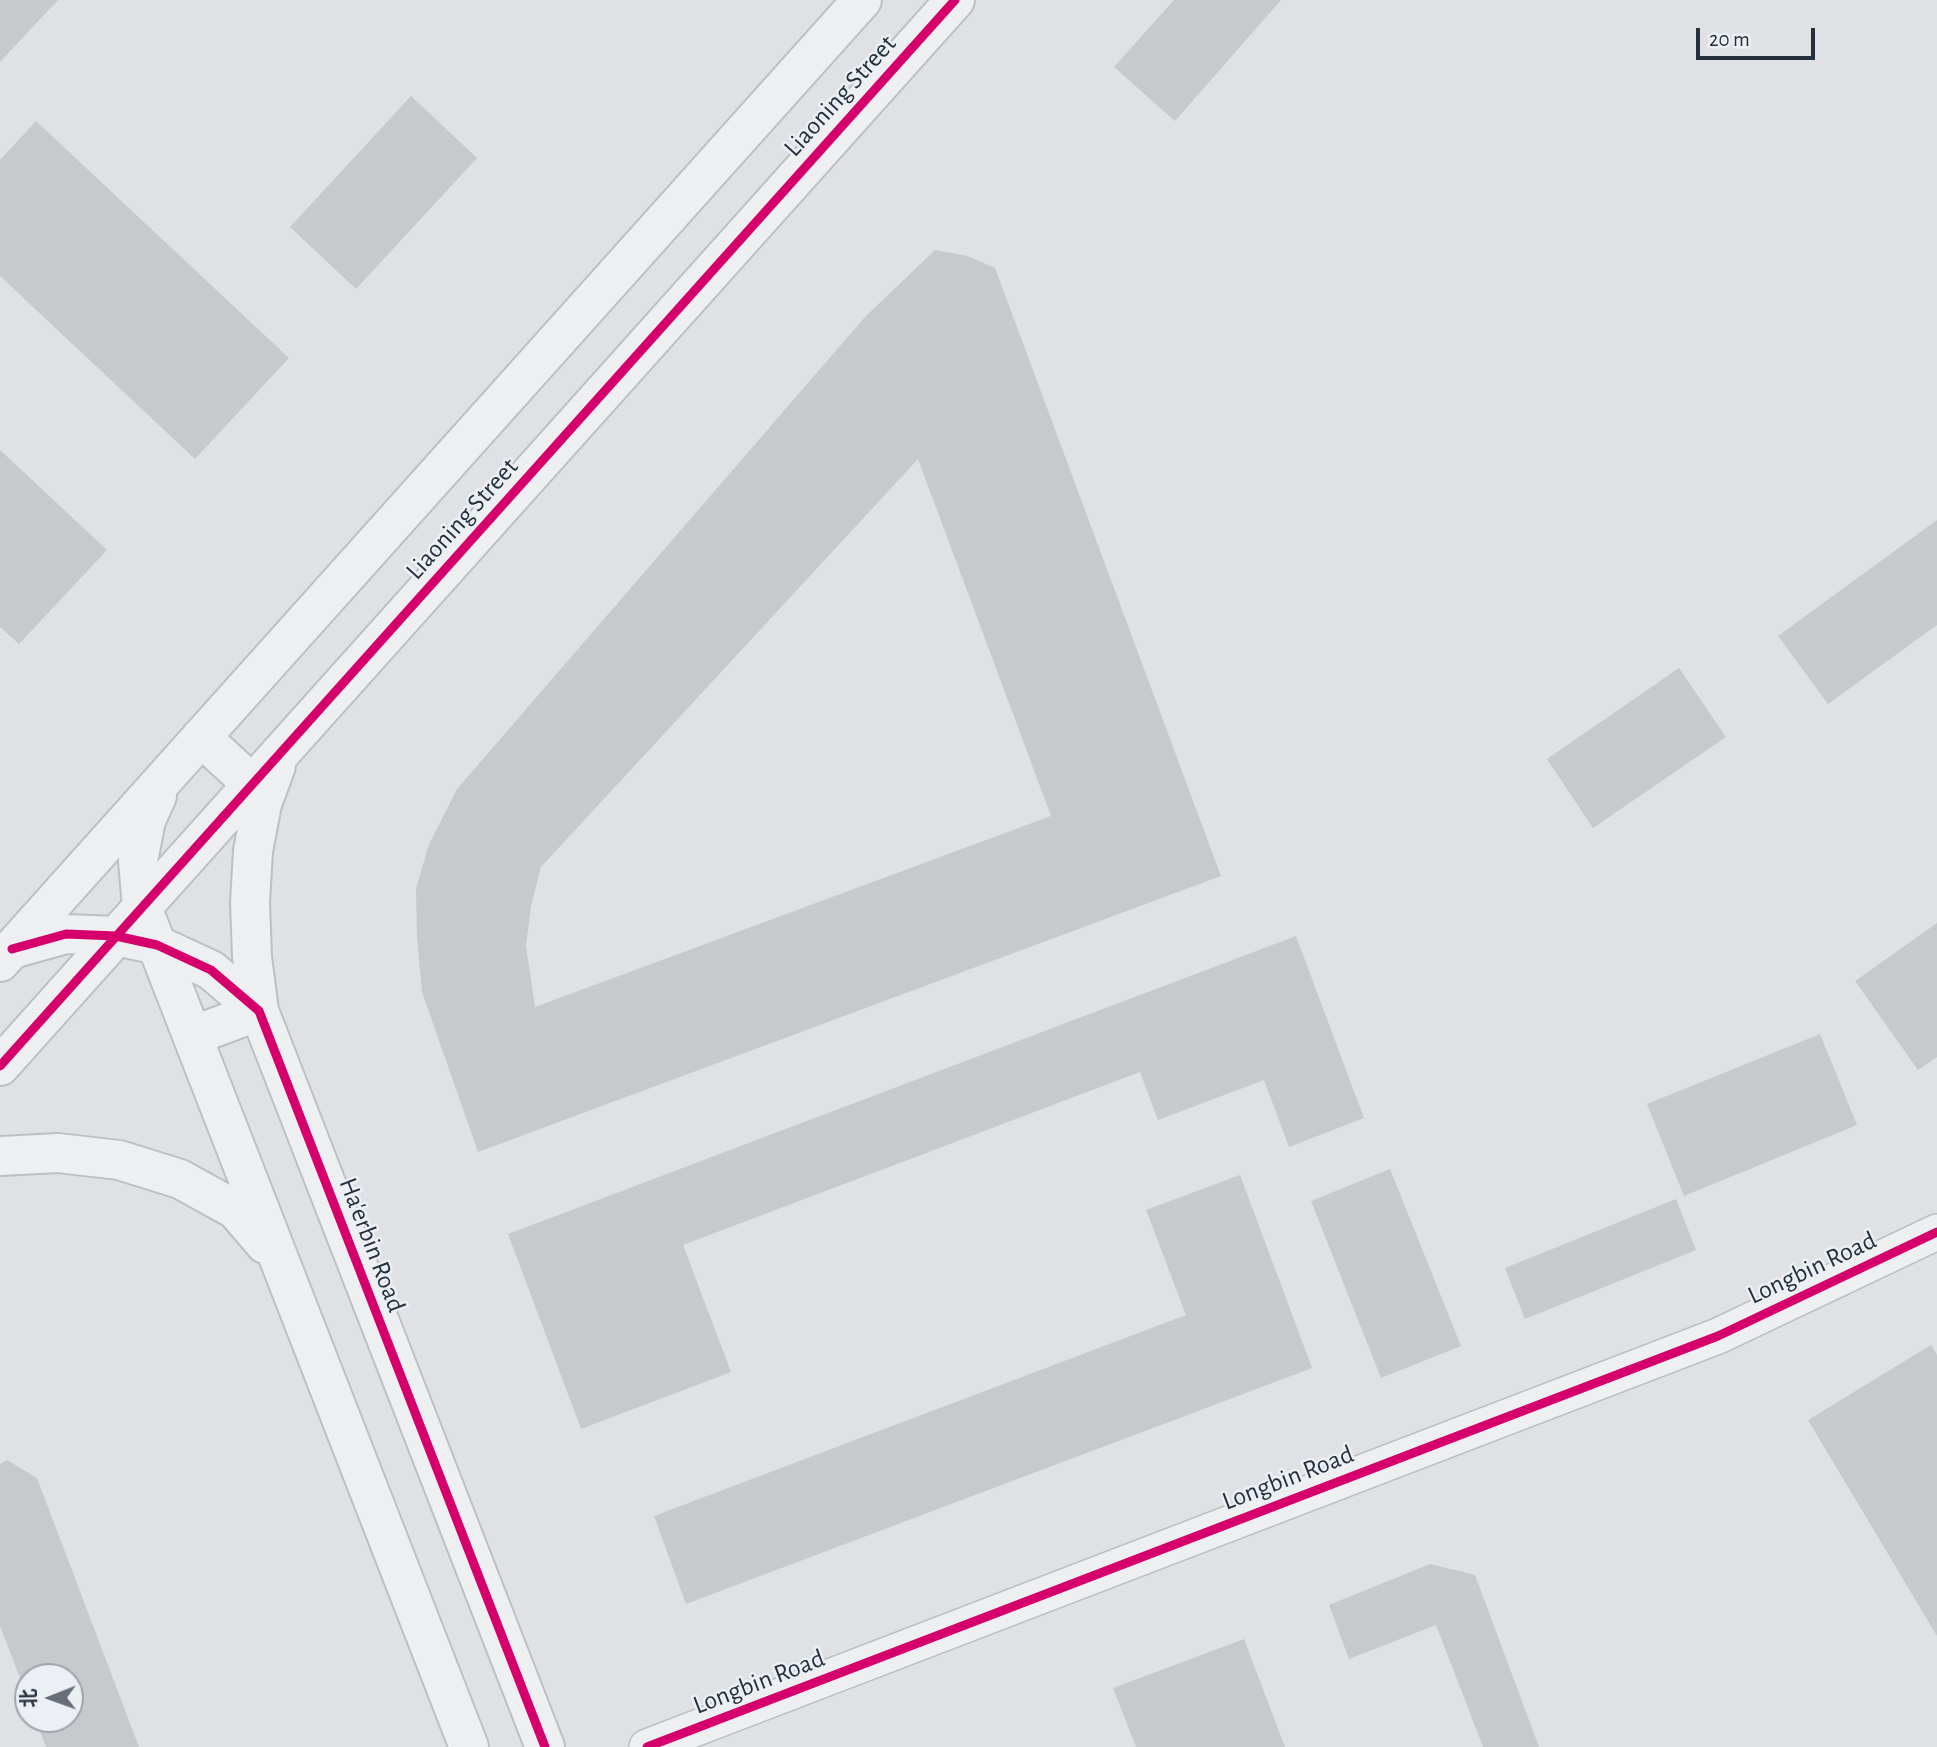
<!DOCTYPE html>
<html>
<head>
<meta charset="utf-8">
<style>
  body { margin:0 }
  #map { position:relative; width:1937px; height:1747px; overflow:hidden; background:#dfe1e4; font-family:"Alegreya Sans","Noto Sans SC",sans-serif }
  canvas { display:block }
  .north { position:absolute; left:14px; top:1663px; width:70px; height:70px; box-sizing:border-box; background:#ecf0f4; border:2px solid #9da3ab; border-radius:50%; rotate:269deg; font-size:19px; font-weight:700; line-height:28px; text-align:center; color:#26303d }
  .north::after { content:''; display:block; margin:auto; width:24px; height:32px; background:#676e77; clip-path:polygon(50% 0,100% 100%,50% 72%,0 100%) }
  .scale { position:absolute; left:1696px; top:28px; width:119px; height:32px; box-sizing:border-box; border:4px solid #26303d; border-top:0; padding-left:9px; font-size:21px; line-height:24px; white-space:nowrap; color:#26303d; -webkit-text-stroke:5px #ecf0f4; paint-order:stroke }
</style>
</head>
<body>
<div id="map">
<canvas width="1937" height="1747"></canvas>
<div class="north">北</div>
<div class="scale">20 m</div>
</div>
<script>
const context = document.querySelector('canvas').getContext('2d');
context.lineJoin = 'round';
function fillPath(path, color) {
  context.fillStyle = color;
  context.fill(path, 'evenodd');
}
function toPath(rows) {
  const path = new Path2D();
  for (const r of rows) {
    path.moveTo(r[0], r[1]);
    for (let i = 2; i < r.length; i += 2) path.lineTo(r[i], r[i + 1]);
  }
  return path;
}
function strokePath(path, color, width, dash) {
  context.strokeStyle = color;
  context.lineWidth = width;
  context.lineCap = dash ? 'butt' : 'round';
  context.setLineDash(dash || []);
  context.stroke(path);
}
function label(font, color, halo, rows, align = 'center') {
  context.font = font + ' "Alegreya Sans",sans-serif';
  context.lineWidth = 5;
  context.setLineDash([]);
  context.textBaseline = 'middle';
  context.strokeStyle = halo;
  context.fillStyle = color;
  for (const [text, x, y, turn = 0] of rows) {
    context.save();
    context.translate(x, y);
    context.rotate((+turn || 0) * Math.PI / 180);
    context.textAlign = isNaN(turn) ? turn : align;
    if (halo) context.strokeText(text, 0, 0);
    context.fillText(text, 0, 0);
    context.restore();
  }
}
fillPath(toPath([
  [0,0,58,0,0,62],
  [1174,0,1281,0,1175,121,1114,67],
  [411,96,477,158,356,289,290,227],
  [36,121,289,358,195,459,0,276,0,160],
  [935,250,968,256,995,268,1221,876,478,1152,422,992,417,937,416,889,429,844,457,789,865,317],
  [918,459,1051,816,535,1007,526,946,531,906,541,867],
  [0,450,107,550,19,644,0,627],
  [1937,520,1937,625,1828,704,1778,636],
  [1679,668,1726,737,1593,828,1547,759],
  [1937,923,1937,1057,1918,1070,1855,981],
  [1296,936,1364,1118,1289,1147,1264,1080,1158,1120,1140,1072,683,1245,731,1372,581,1429,508,1234],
  [1820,1034,1857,1125,1684,1196,1647,1104],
  [1390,1169,1461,1346,1381,1378,1311,1201],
  [1240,1175,1312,1368,686,1604,654,1516,1186,1315,1146,1210],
  [1676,1199,1696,1250,1525,1319,1505,1268],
  [1931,1345,1937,1355,1937,1636,1808,1420],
  [7,1460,37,1478,139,1747,46,1747,35,1719,70,1719,70,1677,28,1677,28,1699,0,1626,0,1464],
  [1430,1564,1475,1575,1539,1747,1483,1747,1436,1625,1349,1659,1329,1605],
  [1244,1639,1285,1747,1136,1747,1113,1688]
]), '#c7c9cc');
const minor = toPath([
  [647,1747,1718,1336,1937,1232]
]);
const tertiary = toPath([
  [201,737,252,784],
  [157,796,146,820,138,861,142,907,469,1747],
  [12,949,66,934,116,936,157,945,211,970,259,1011,545,1747],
  [0,962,862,0],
  [192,1036,259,1011,252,957,250,902,253,851,262,804,276,766],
  [0,1066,955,0],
  [0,1156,58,1153,119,1160,180,1179,236,1210,265,1244]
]);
strokePath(minor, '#bdbfc2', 38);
strokePath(tertiary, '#bdbfc2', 42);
strokePath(minor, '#eeeff1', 35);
strokePath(tertiary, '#eeeff1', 38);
strokePath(toPath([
  [12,949,66,934,116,936,157,945,211,970,259,1011,545,1747],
  [0,1066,955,0],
  [647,1747,1718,1336,1937,1232]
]), '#d6006c', 9);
label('26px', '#26303d', '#ecf0f4', [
  ["Liaoning Street",840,96,-48],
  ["Liaoning Street",462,519,-48],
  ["Ha'erbin Road",372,1245,69],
  ["Longbin Road",1812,1268,-25],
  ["Longbin Road",1288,1478,-21],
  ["Longbin Road",759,1682,-21]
]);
</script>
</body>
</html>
